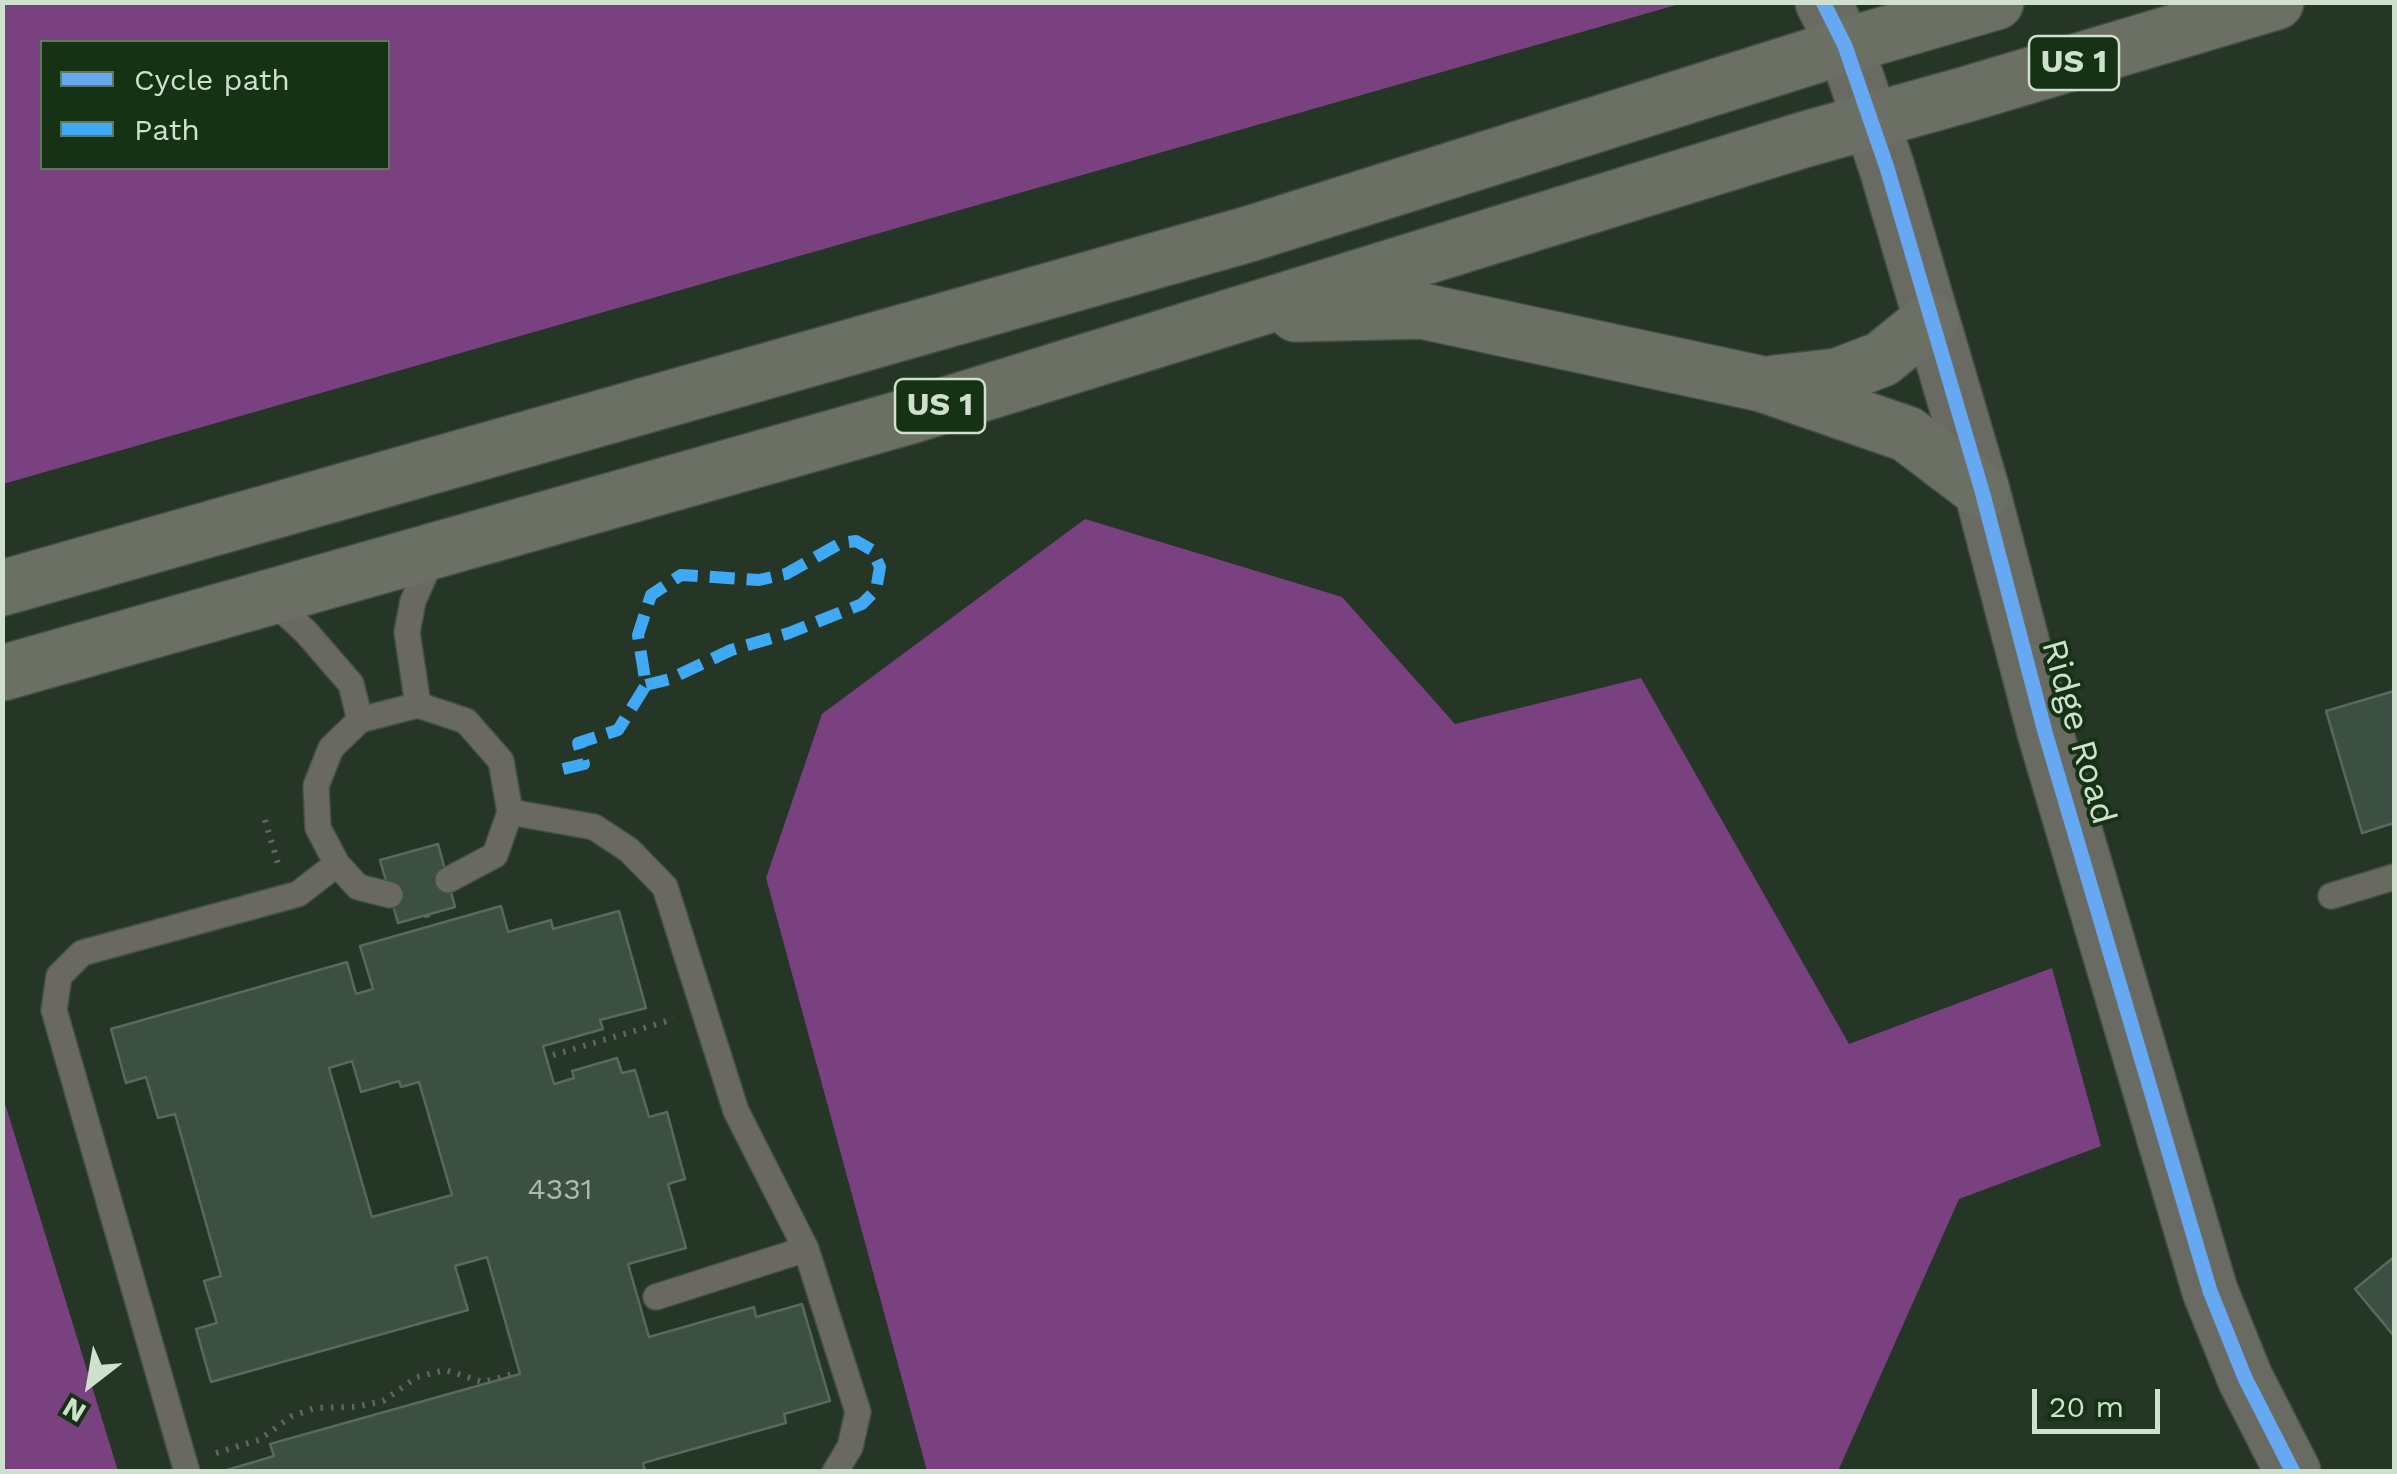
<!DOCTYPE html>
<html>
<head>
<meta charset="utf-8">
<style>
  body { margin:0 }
  #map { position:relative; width:2397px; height:1474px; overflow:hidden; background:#263626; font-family:"Work Sans",sans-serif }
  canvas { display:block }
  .frame { position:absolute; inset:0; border:5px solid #cfe0ce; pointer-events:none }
  .legend { position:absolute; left:40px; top:40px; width:350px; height:130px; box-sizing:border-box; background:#163215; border:2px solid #60785f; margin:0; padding:12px 18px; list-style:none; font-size:30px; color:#cfe0ce }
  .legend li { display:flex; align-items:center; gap:20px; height:50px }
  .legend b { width:50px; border:2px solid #60785f }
  .north { position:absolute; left:40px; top:1334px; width:100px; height:100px; -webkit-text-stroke:8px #163215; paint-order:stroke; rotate:211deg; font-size:28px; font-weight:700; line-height:40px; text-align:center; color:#cfe0ce }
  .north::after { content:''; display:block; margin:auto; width:35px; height:45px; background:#cfe0ce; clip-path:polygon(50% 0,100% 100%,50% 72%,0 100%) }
  .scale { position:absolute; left:2032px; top:1389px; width:128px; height:45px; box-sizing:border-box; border:5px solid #cfe0ce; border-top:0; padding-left:12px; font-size:30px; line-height:35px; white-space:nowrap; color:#cfe0ce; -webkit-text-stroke:8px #163215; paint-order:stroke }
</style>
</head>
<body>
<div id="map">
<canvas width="2397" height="1474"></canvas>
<div class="frame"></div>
<ul class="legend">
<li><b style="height:12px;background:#66a8f1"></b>Cycle path</li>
<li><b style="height:12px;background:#3fa9f5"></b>Path</li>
</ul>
<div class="north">N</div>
<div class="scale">20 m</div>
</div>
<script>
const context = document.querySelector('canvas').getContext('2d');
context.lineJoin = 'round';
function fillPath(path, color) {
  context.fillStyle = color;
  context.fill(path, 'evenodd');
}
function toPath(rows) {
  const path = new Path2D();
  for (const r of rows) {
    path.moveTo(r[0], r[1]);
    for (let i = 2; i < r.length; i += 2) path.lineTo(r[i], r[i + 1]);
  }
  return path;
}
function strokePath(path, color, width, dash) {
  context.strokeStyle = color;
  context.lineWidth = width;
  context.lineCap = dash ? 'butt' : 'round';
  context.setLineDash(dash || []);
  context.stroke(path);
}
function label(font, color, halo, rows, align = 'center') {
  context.font = font + ' "Work Sans",sans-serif';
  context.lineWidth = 8;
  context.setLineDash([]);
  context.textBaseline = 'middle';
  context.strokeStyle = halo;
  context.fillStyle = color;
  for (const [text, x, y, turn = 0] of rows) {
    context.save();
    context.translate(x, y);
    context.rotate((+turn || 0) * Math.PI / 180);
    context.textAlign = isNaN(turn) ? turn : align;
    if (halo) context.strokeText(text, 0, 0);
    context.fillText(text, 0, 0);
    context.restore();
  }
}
fillPath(toPath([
  [3,2,1683,2,1683,3,3,484],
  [42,42,388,42,388,168,42,168],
  [1085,519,1342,597,1455,724,1641,678,1849,1044,2052,968,2101,1146,1959,1199,1838,1471,927,1471,766,878,822,714],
  [3,1097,118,1471,3,1471]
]), '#794180');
const building = toPath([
  [2394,691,2394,823,2362,833,2326,711,2394,691],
  [438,844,455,907,398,923,380,860,438,844],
  [501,906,508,932,551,920,553,929,619,911,646,1008,600,1020,603,1029,543,1046,554,1084,574,1078,572,1071,617,1058,622,1073,635,1070,649,1117,667,1112,685,1179,668,1184,686,1248,628,1264,649,1337,754,1307,756,1317,802,1304,830,1401,784,1414,786,1423,643,1463,645,1471,643,1472,228,1472,227,1470,274,1456,270,1444,520,1374,487,1257,455,1266,468,1310,211,1382,196,1329,217,1323,204,1281,221,1276,175,1114,158,1118,146,1077,126,1083,111,1029,347,962,356,994,373,989,360,946,501,906],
  [352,1061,361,1092,399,1081,401,1087,419,1082,452,1195,372,1217,329,1068,352,1061],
  [2394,1257,2394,1336,2355,1289,2394,1257]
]);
fillPath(building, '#3b5042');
strokePath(building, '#59695e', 2.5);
const lane = toPath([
  [268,597,306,632,351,684,360,720],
  [418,705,407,632,413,601,434,554],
  [510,812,594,827,629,850,665,887,736,1111,806,1249,858,1412,850,1447,835,1472],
  [390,895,358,887,337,864,318,828,316,786,331,748,360,720,418,705,466,721,501,761,510,812,495,855,448,880],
  [2331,896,2394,877],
  [656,1297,806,1249],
  [187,1472,54,1010,59,976,82,953,298,894,337,864]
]);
const secondary = toPath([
  [1823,2,1845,46,1887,168,1982,491,2045,732,2210,1291,2245,1378,2293,1472]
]);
const highway = toPath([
  [1296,314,1422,311,1762,384,1907,434,1982,491],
  [1775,383,1838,376,1882,359,1931,319],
  [2,588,1249,234,1845,46,1996,2],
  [2,673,910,416,1806,139,1964,95,2276,2]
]);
strokePath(lane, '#435043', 28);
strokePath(secondary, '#435043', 58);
strokePath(highway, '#435043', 58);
strokePath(toPath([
  [265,820,279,867],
  [427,915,428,919],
  [553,1055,674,1019],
  [216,1453,259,1440,292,1416,315,1408,355,1407,383,1401,417,1377,445,1370,483,1382,517,1373]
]), '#62665d', 6, [2.5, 8]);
strokePath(lane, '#696962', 25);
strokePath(secondary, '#696b62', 55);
strokePath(highway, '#6c6f63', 55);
strokePath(toPath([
  [563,769,584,764,578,743,618,730,646,685,638,635,651,595,681,575,759,580,786,574,841,543,856,541,872,550,880,567,876,590,862,604,789,633,731,650,670,679,646,685]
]), '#3fa9f5', 12, [25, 12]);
strokePath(toPath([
  [1823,2,1845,46,1887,168,1982,491,2045,732,2210,1291,2245,1378,2293,1472]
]), '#66a8f1', 15);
label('30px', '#aabcab', null, [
  ["4331",560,1190]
]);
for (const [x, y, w] of [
  [2074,63,90],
  [940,406,90]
]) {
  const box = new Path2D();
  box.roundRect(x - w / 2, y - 27, w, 54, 8);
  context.fillStyle = '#163215';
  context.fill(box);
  strokePath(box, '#cfe0ce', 2.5);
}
label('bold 32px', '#cfe0ce', null, [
  ["US 1",2074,63],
  ["US 1",940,406]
]);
label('35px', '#cfe0ce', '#163215', [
  ["Ridge Road",2078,732,74]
]);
</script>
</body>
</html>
